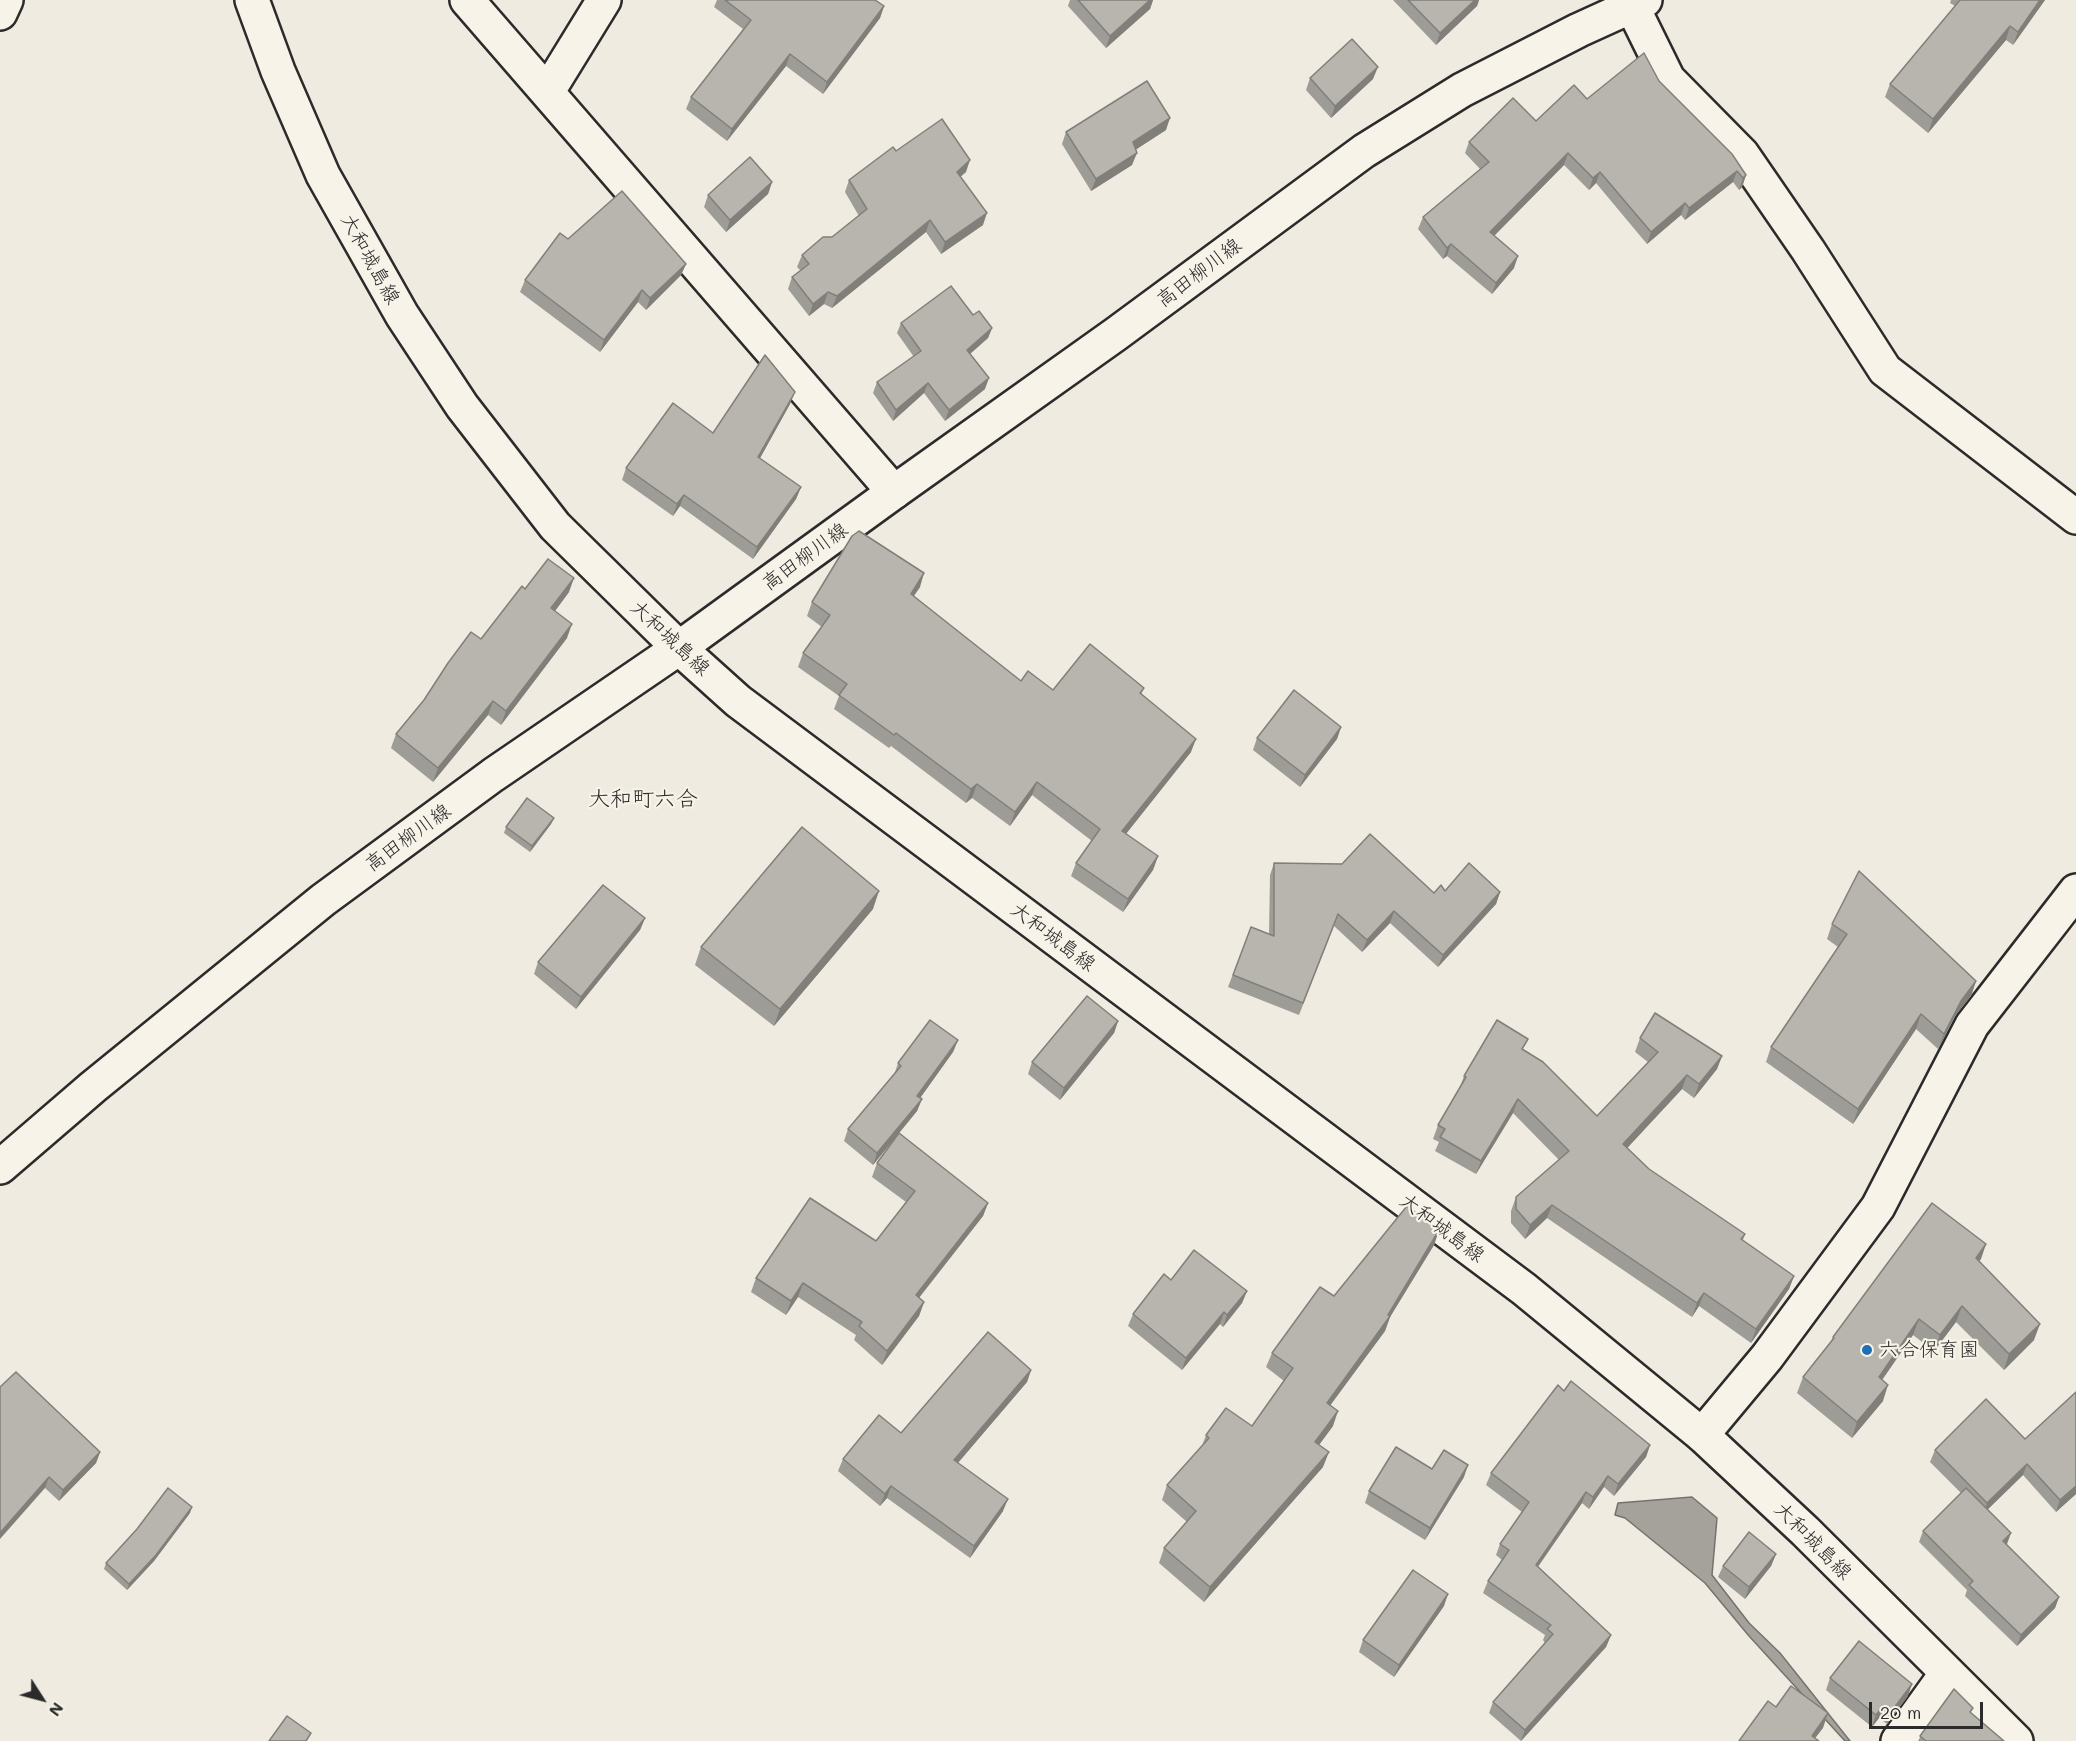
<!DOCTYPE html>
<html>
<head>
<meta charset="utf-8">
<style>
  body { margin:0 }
  #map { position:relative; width:2076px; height:1741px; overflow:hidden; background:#efebe0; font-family:Mali,sans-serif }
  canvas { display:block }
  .north { position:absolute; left:12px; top:1669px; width:60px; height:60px; -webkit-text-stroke:4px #f7f3e8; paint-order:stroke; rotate:126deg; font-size:16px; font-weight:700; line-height:24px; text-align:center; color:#2b2b2b }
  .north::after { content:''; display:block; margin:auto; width:21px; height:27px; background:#2b2b2b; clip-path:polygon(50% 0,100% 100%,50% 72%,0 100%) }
  .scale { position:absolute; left:1869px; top:1702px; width:114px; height:27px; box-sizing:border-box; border:3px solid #2b2b2b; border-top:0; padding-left:8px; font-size:18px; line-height:21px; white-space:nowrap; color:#2b2b2b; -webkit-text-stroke:4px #f7f3e8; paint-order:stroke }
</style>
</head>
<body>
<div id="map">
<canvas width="2076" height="1741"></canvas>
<div class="north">N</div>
<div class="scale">20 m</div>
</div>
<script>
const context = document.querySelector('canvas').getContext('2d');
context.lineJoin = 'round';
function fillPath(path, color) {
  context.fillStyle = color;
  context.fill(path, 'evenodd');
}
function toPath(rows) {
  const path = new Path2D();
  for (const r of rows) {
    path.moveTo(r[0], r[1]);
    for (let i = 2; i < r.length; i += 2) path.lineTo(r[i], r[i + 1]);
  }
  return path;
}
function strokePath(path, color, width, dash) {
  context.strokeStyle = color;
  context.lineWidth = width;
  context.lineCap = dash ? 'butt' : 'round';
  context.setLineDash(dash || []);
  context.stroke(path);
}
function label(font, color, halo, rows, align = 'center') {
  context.font = font + ' Mali,"Klee One",sans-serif';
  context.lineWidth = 4.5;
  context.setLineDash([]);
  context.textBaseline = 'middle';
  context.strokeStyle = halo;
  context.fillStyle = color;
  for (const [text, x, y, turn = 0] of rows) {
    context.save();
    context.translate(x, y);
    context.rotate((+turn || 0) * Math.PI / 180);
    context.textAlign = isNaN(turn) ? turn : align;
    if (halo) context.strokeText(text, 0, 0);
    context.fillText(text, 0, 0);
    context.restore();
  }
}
const water = toPath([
  [1692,1497,1717,1518,1712,1575,1749,1623,1780,1653,1850,1741,1845,1741,1749,1636,1705,1583,1625,1518,1615,1515,1618,1503,1692,1497]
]);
fillPath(water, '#a4a29a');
strokePath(water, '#74726e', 1.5);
const minor = toPath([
  [467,0,894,492],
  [1632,6,1668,79,1742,154,1808,250,1885,370,2076,517],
  [0,13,6,0],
  [548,91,604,0],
  [1702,1435,1767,1357,1878,1207,1972,1025,2076,891],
  [1898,1741,1947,1673]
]);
const major = toPath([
  [252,0,278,71,323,175,402,315,462,406,555,526,679,648,738,701,1524,1289,1702,1435,1805,1531,2016,1741],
  [0,1167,93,1087,323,900,493,775,679,648,894,492,1116,334,1364,151,1462,90,1579,30,1645,0]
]);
strokePath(minor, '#2b2b2b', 38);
strokePath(major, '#2b2b2b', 38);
strokePath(minor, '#f7f3e8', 33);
strokePath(major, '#f7f3e8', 33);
fillPath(toPath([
  [717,0,875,0,884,6,880,18,823,94,786,66,727,141,686,109,691,97,743,29,714,7],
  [1070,0,1153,0,1150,9,1106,48,1068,6],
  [1393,0,1479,0,1477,6,1436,45],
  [1951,0,2045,0,2013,45,2006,40,1928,133,1885,97,1890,84,1955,6,1950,3],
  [1310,78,1373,79,1331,118,1306,90],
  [1659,81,1746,175,1742,187,1739,190,1733,182,1685,220,1681,215,1647,244,1596,183,1589,190,1564,165,1494,236,1514,268,1492,294,1447,256,1443,259,1418,229,1423,217,1480,169,1465,153,1469,142,1536,121,1587,99],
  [1166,130,1135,150,1132,165,1091,191,1062,144,1066,132],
  [896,151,966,172,960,177,983,225,941,254,926,232,832,308,824,304,809,316,788,289,792,277,801,271,797,267,802,255,832,237,859,216,845,192,849,180],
  [772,182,768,194,726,232,704,207,708,195],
  [568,239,686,264,681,275,646,310,638,302,600,352,520,292,525,280],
  [973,315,992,328,988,338,970,354,985,389,945,421,924,393,893,421,873,393,877,382,914,357,897,333,901,323],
  [790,404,760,458,801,487,796,499,753,559,680,506,673,516,622,480,626,468,713,433],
  [920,587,914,596,1021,681,1053,690,1144,688,1141,695,1191,752,1126,834,1158,856,1153,870,1123,912,1071,876,1076,863,1092,841,1032,795,1010,826,972,798,966,803,891,746,889,748,834,709,839,696,798,667,803,653,822,627,807,616,812,602],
  [525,589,569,592,555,611,567,638,501,725,488,715,433,782,391,748,396,734],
  [1341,727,1337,739,1300,787,1253,750,1257,738],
  [554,818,551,824,530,852,504,833,506,827],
  [1274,863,1434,893,1445,891,1500,892,1496,904,1438,967,1390,923,1362,952,1334,926,1299,1015,1228,987,1251,927,1269,934,1270,875],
  [873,909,774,1026,695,965,701,947],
  [645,918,640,930,576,1009,534,974,538,962],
  [1832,924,1976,981,1971,996,1955,1016,1938,1049,1916,1029,1853,1124,1766,1062,1771,1047,1838,947,1827,939],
  [1118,1021,1114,1033,1060,1100,1028,1074,1032,1062],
  [1640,1038,1722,1056,1717,1069,1694,1098,1682,1089,1627,1148,1649,1169,1745,1234,1743,1240,1794,1276,1789,1289,1751,1343,1699,1306,1692,1317,1547,1218,1525,1239,1511,1223,1511,1211,1516,1197,1559,1160,1513,1113,1476,1174,1435,1151,1439,1142,1433,1139,1438,1125,1459,1090,1464,1076,1524,1050,1597,1116,1648,1062,1635,1052],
  [958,1040,953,1052,920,1098,922,1099,917,1111,873,1165,844,1141,848,1129,894,1075,898,1063],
  [877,1163,988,1203,983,1216,919,1298,924,1302,919,1316,882,1365,854,1340,856,1335,798,1297,786,1315,751,1292,756,1278,876,1241,906,1202,872,1177],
  [1439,1230,1434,1245,1390,1317,1385,1331,1330,1405,1333,1426,1319,1445,1323,1467,1204,1602,1159,1563,1164,1548,1187,1522,1162,1500,1167,1485,1202,1446,1206,1435,1252,1426,1284,1381,1266,1367,1272,1353,1334,1296],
  [1986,1244,1979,1261,2034,1340,2004,1370,1956,1322,1934,1351,1913,1335,1882,1380,1883,1401,1852,1438,1797,1393,1803,1377,1830,1343,1833,1337],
  [1171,1280,1247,1291,1242,1303,1223,1327,1220,1324,1182,1370,1128,1326,1133,1314],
  [1031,1370,1027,1382,958,1463,1003,1511,970,1558,887,1498,880,1506,838,1471,843,1459,901,1433],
  [0,1387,100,1452,96,1463,59,1501,45,1488],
  [1564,1391,1650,1445,1646,1457,1614,1496,1604,1487,1589,1509,1582,1503,1538,1567,1611,1635,1606,1647,1521,1741,1489,1713,1493,1702,1545,1643,1543,1640,1545,1635,1483,1593,1488,1581,1502,1560,1496,1555,1500,1544,1522,1512,1486,1485,1491,1473],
  [2025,1439,2076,1494,2056,1512,2023,1475,1987,1510,2007,1544,2006,1545,2059,1597,2055,1608,2017,1646,1965,1596,1967,1590,1919,1542,1923,1531,1961,1493,1930,1462,1935,1450],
  [1432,1469,1464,1477,1425,1540,1365,1503,1369,1491],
  [190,1513,154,1561,127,1590,104,1569,106,1563],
  [1776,1554,1771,1566,1745,1599,1718,1577,1723,1566],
  [1444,1606,1394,1677,1359,1652,1363,1640],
  [1830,1678,1908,1696,1887,1724,1879,1718,1872,1727,1826,1690],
  [1971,1713,2004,1741,1919,1741,1920,1736]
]), '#9e9c96');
fillPath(toPath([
  [1150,0,1153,0,1150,9,1106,48,1110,36],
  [1475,0,1479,0,1477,6,1436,45,1440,33],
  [2040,0,2045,0,2013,45,2018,32],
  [884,6,880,18,823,94,827,82],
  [2010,26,2006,40,1928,133,1933,119],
  [790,54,786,66,727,141,732,129],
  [1378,67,1373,79,1331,118,1335,106],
  [1170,118,1166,130,1129,154,1133,142],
  [1137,153,1132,165,1091,191,1096,179],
  [1568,153,1564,165,1486,244,1490,232],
  [970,160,966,172,952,184,957,172],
  [1737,171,1733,182,1685,220,1689,208],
  [1600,172,1596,183,1589,190,1593,178],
  [1746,175,1742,187,1739,190,1743,178],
  [772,182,768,194,726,232,730,220],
  [1685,203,1681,215,1647,244,1651,232],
  [987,213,983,225,941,254,945,242],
  [930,220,926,232,832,308,837,296],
  [1451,244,1447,256,1443,259,1447,248],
  [1518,256,1514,268,1492,294,1496,283],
  [686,264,681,275,646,310,650,298],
  [642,290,638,302,600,352,604,340],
  [828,292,824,304,809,316,813,304],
  [992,328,988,338,963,360,967,350],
  [989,378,985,389,945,421,949,410],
  [928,383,924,393,893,421,896,410],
  [795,392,790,404,754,469,758,457],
  [801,487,796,499,753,559,757,547],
  [684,495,680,506,673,516,677,504],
  [924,573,920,587,906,607,911,594],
  [574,578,569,592,546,623,551,608],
  [572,624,567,638,501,725,506,711],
  [493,701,488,715,433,782,438,768],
  [1341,727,1337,739,1300,787,1305,775],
  [1196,739,1191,752,1117,845,1122,831],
  [1037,782,1032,795,1010,826,1015,812],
  [977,784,972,798,966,803,971,789],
  [554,818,551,824,530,852,532,846],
  [1158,856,1153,870,1123,912,1128,899],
  [879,891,873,909,774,1026,780,1009],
  [1500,892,1496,904,1438,967,1443,955],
  [1394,911,1390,923,1362,952,1367,940],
  [645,918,640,930,576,1009,581,997],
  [1976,981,1971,996,1955,1016,1938,1049,1944,1034,1961,1001],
  [1921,1014,1916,1029,1853,1124,1858,1109],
  [1118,1021,1114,1033,1060,1100,1064,1088],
  [958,1040,953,1052,913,1108,917,1096],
  [1722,1056,1717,1069,1694,1098,1699,1084],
  [1687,1075,1682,1089,1618,1158,1623,1144],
  [922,1099,917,1111,873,1165,877,1153],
  [1518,1099,1513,1113,1476,1174,1481,1161],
  [988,1203,983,1216,910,1309,916,1295],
  [1552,1205,1547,1218,1525,1239,1530,1225],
  [1439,1230,1434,1245,1390,1317,1385,1331,1321,1418,1327,1403,1388,1315],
  [1986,1244,1981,1259,1970,1273,1976,1258],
  [1794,1276,1789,1289,1751,1343,1756,1329],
  [803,1283,798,1297,786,1315,791,1301],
  [1247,1291,1242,1303,1223,1327,1227,1315],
  [1704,1293,1699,1306,1692,1317,1697,1303],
  [924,1302,919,1316,882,1365,887,1351],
  [1962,1306,1956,1322,1934,1351,1940,1335],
  [1224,1312,1220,1324,1182,1370,1186,1358],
  [1919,1319,1913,1335,1873,1393,1879,1377],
  [2040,1324,2034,1340,2004,1370,2009,1354],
  [1031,1370,1027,1382,950,1472,954,1460],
  [1888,1385,1883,1401,1852,1438,1857,1422],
  [1338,1411,1333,1426,1310,1457,1315,1442],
  [1650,1445,1646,1457,1614,1496,1618,1484],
  [100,1452,96,1463,59,1501,63,1490],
  [1329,1452,1323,1467,1204,1602,1210,1587],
  [2027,1464,2023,1475,1982,1515,1987,1503],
  [1468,1465,1464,1477,1425,1540,1430,1528],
  [1608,1476,1604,1487,1589,1509,1593,1497],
  [49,1477,45,1488,0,1539,0,1533],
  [891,1486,887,1498,880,1506,885,1494],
  [2076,1486,2076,1494,2056,1512,2060,1500],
  [1586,1492,1582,1503,1531,1576,1536,1565],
  [1008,1499,1003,1511,970,1558,974,1546],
  [192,1507,190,1513,154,1561,127,1590,129,1584],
  [2011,1533,2007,1544,1999,1552,2003,1541],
  [1776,1554,1771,1566,1745,1599,1749,1587],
  [1448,1594,1444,1606,1394,1677,1399,1665],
  [2059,1597,2055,1608,2017,1646,2021,1635],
  [1611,1635,1606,1647,1521,1741,1525,1730],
  [1912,1684,1908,1696,1887,1724,1891,1712],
  [1883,1706,1879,1718,1872,1727,1876,1715],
  [1828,1713,1823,1728,1813,1741,1812,1736]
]), '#817f7a');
const building = toPath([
  [725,0,875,0,884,6,827,82,790,54,732,129,691,97,751,20,725,0],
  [1078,0,1150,0,1110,36,1078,0],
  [1408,0,1475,0,1440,33,1408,0],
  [1960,0,2040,0,2018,32,2010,26,1933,119,1890,84,1960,0],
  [1352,39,1378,67,1335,106,1310,78,1352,39],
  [1644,53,1659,81,1732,154,1746,175,1743,178,1737,171,1689,208,1685,203,1651,232,1600,172,1593,178,1568,153,1490,232,1518,256,1496,283,1451,244,1447,248,1423,217,1489,162,1469,142,1513,98,1536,121,1574,85,1587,99,1644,53],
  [1147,81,1170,118,1133,142,1137,153,1096,179,1066,132,1147,81],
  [942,119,970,160,957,172,987,213,945,242,930,220,837,296,828,292,813,304,792,277,809,264,802,255,823,237,832,237,867,209,849,180,893,147,896,151,942,119],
  [750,157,772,182,730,220,708,195,750,157],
  [622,191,686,264,650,298,642,290,604,340,525,280,560,233,568,239,622,191],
  [951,286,973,315,979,311,992,328,967,350,989,378,949,410,928,383,896,410,877,382,921,351,901,323,951,286],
  [765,355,795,392,758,457,801,487,757,547,684,495,677,504,626,468,673,403,713,433,765,355],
  [859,531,924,573,911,594,1021,681,1028,671,1053,690,1090,644,1144,688,1140,693,1196,739,1122,831,1158,856,1128,899,1076,863,1100,829,1037,782,1015,812,977,784,971,789,896,733,894,735,839,695,847,684,803,653,830,615,812,602,852,536,859,531],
  [548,559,574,578,551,608,572,624,506,711,493,701,438,768,396,734,424,700,448,663,471,632,481,639,522,586,525,589,548,559],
  [1294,690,1341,727,1305,775,1257,738,1294,690],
  [527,798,554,818,532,846,506,827,527,798],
  [802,827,879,891,780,1009,701,947,802,827],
  [1370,834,1434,893,1441,885,1445,891,1469,863,1500,892,1443,955,1394,911,1367,940,1338,914,1303,1003,1233,975,1251,927,1274,936,1274,863,1342,864,1370,834],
  [1859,871,1976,981,1961,1001,1944,1034,1921,1014,1858,1109,1771,1047,1847,934,1832,924,1859,871],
  [603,885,645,918,581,997,538,962,603,885],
  [1087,996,1118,1021,1064,1088,1032,1062,1087,996],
  [1655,1013,1722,1056,1699,1084,1687,1075,1623,1144,1649,1169,1745,1234,1741,1239,1794,1276,1756,1329,1704,1293,1697,1303,1552,1205,1530,1225,1516,1209,1516,1197,1569,1151,1518,1099,1481,1161,1440,1137,1445,1129,1438,1125,1466,1077,1464,1076,1497,1020,1528,1039,1522,1049,1543,1062,1597,1116,1658,1052,1640,1038,1655,1013],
  [930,1020,958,1040,917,1096,922,1099,877,1153,848,1129,901,1066,898,1063,930,1020],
  [899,1133,988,1203,916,1295,924,1302,887,1351,859,1326,862,1322,803,1283,791,1301,756,1278,810,1198,876,1241,915,1191,877,1163,899,1133],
  [1932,1203,1986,1244,1976,1258,2040,1324,2009,1354,1962,1306,1940,1335,1919,1319,1879,1377,1888,1385,1857,1422,1803,1377,1834,1338,1833,1337,1932,1203],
  [1407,1206,1439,1230,1388,1315,1390,1316,1327,1403,1338,1411,1315,1442,1329,1452,1210,1587,1164,1548,1196,1511,1167,1485,1209,1438,1206,1435,1226,1408,1252,1426,1293,1368,1272,1353,1320,1287,1334,1296,1407,1206],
  [1194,1250,1247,1291,1227,1315,1224,1312,1186,1358,1133,1314,1164,1274,1171,1280,1194,1250],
  [988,1332,1031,1370,954,1460,1008,1499,974,1546,891,1486,885,1494,843,1459,879,1415,901,1433,988,1332],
  [16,1372,100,1452,63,1490,49,1477,0,1533,0,1387,16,1372],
  [1571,1381,1650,1445,1618,1484,1608,1476,1593,1497,1586,1492,1536,1565,1611,1635,1525,1730,1493,1702,1553,1634,1547,1629,1551,1625,1488,1581,1509,1550,1500,1544,1529,1502,1491,1473,1558,1385,1564,1391,1571,1381],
  [2076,1392,2076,1486,2060,1500,2027,1464,1987,1503,1935,1450,1986,1399,2025,1439,2076,1392],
  [1396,1447,1432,1469,1444,1450,1468,1465,1430,1528,1369,1491,1396,1447],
  [168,1488,192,1507,156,1555,129,1584,106,1563,137,1529,168,1488],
  [1966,1488,2011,1533,2003,1541,2059,1597,2021,1635,1969,1585,1973,1581,1923,1531,1966,1488],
  [1749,1532,1776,1554,1749,1587,1723,1566,1749,1532],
  [1413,1570,1448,1594,1399,1665,1363,1640,1413,1570],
  [1859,1641,1912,1684,1891,1712,1883,1706,1876,1715,1830,1678,1859,1641],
  [1791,1686,1828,1713,1812,1736,1819,1741,1739,1741,1768,1701,1776,1707,1791,1686],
  [1954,1689,1973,1708,1970,1712,2004,1741,1926,1741,1920,1736,1954,1689],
  [287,1716,311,1733,306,1741,269,1741,287,1716]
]);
fillPath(building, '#b8b5ae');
strokePath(building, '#817f7a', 1.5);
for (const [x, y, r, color] of [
  [1867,1350,6,"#1f6fb2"]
]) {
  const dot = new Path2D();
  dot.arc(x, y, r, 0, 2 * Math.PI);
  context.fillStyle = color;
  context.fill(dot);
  strokePath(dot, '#f7f3e8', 2);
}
label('20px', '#2b2b2b', '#f7f3e8', [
  ["大和城島線",370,259,61],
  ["高田柳川線",1199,273,-37],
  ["高田柳川線",805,557,-36],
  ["大和城島線",670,638,43],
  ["高田柳川線",408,838,-36],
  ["大和城島線",1053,937,37],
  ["大和城島線",1442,1228,37],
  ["大和城島線",1813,1541,45]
]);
label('20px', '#2b2b2b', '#f7f3e8', [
  ["六合保育園",1879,1350]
], 'left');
label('22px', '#2b2b2b', '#f7f3e8', [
  ["大和町六合",643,799]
]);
</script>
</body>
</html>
